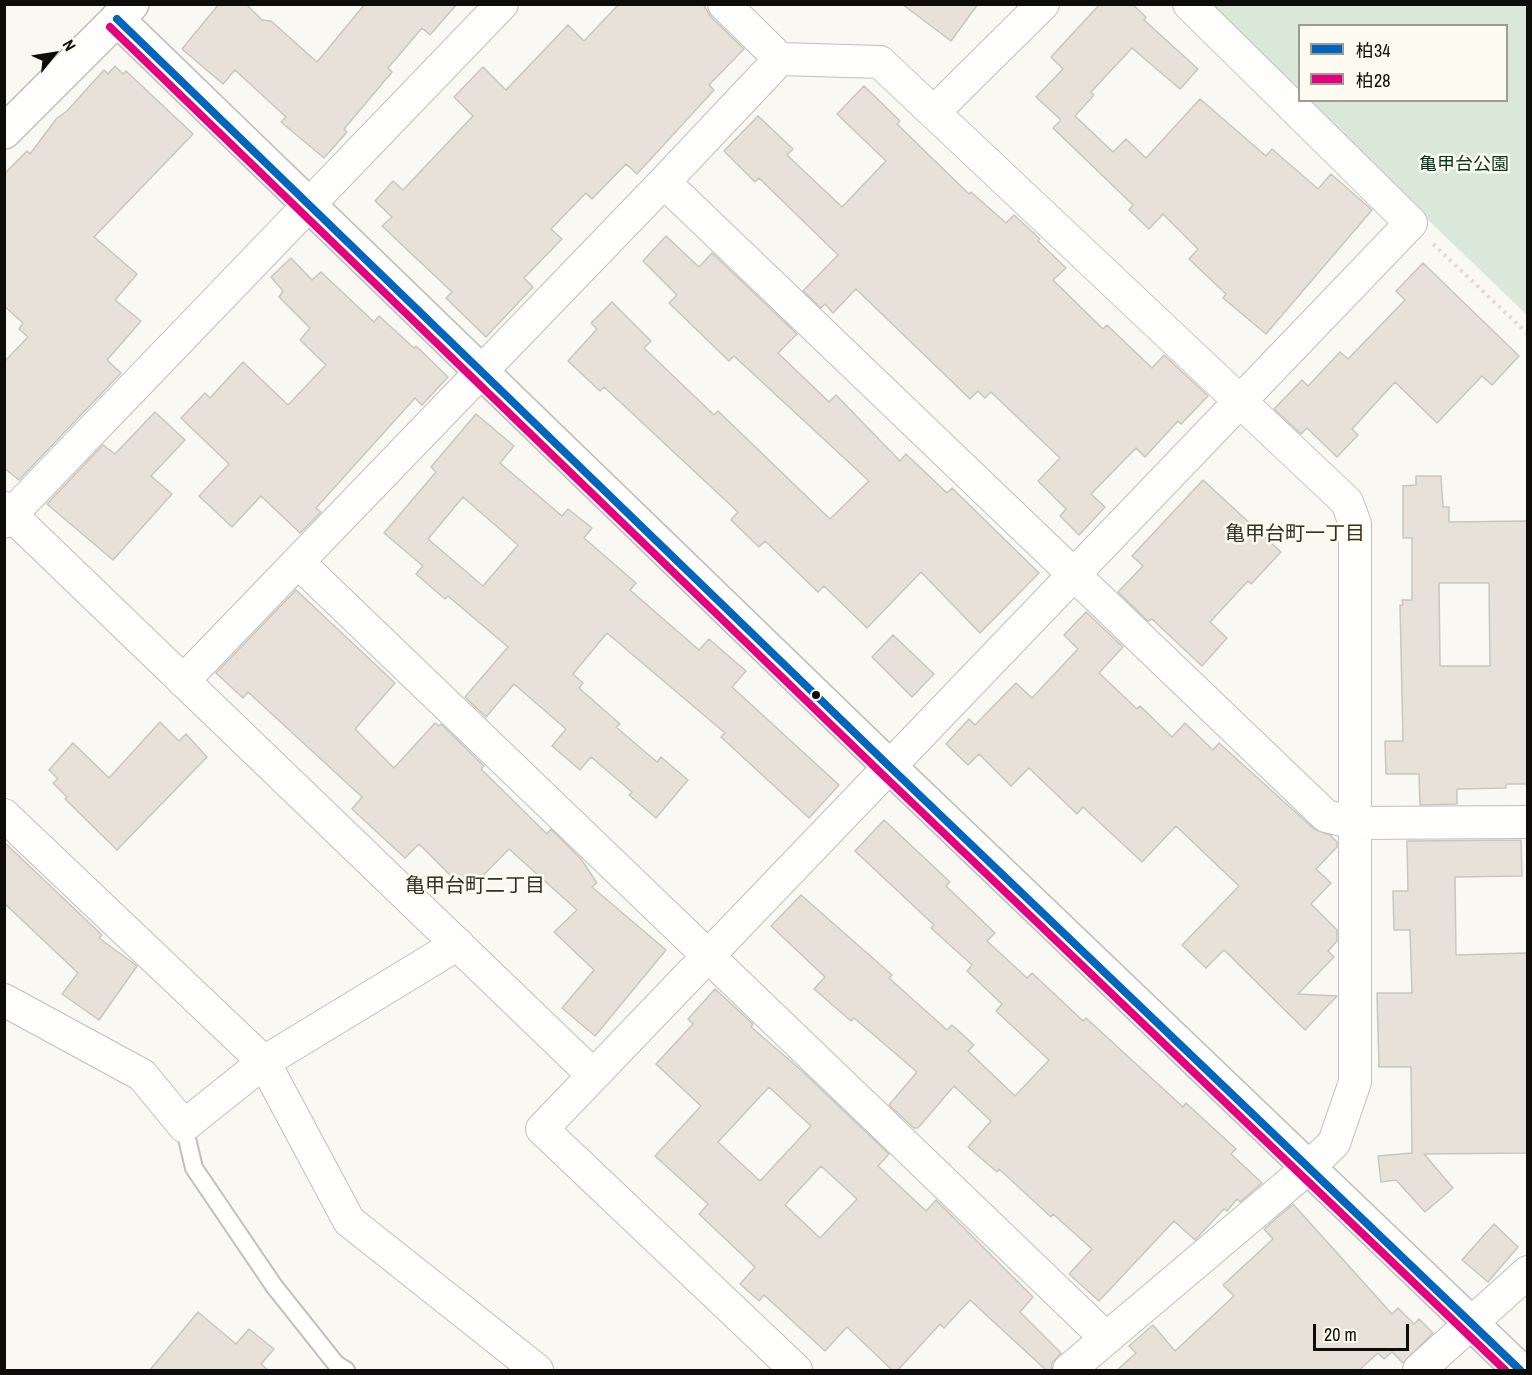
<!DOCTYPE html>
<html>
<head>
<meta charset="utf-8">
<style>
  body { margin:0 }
  #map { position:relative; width:1532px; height:1375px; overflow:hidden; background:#faf8f2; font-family:"Archivo Narrow","Noto Sans JP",sans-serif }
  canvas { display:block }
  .frame { position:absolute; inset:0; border:6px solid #0d0c09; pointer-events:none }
  .legend { position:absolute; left:1298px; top:24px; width:210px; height:78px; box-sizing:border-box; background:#fdfaef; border:2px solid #9d9b93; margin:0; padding:8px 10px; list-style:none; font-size:18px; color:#0d0c09 }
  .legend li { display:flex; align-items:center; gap:12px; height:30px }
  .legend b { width:30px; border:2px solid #9d9b93 }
  .north { position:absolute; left:24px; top:24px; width:60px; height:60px; -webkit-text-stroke:4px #fdfaef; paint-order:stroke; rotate:60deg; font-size:16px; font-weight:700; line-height:24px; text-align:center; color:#0d0c09 }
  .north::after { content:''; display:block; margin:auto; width:21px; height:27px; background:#0d0c09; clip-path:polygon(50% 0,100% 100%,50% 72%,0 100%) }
  .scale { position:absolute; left:1313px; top:1324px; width:96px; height:27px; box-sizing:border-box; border:3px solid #0d0c09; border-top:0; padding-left:8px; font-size:18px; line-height:21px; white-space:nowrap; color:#0d0c09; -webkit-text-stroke:4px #fdfaef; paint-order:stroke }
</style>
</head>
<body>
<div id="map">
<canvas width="1532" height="1375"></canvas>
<div class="frame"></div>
<ul class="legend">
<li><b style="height:8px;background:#0065bd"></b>柏34</li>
<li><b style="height:8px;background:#e5007d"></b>柏28</li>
</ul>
<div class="north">N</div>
<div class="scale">20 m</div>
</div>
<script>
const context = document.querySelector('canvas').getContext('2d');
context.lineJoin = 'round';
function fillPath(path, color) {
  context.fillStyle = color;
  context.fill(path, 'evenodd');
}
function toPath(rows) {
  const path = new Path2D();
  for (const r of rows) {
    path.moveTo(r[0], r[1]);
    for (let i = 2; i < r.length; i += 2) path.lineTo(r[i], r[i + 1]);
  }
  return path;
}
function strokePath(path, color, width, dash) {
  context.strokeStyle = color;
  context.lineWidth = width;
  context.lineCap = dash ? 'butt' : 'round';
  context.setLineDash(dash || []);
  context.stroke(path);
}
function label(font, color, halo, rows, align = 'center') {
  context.font = font + ' "Archivo Narrow","Noto Sans JP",sans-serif';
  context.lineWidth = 5;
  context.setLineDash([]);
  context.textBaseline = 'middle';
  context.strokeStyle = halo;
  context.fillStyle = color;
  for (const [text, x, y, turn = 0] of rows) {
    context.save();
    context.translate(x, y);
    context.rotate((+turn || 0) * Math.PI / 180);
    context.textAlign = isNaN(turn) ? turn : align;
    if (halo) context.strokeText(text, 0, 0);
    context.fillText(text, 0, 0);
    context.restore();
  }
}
fillPath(toPath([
  [1204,5,1527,5,1527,315,1304,101,1506,100,1506,26,1300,26,1299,96]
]), '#d9e8d9');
const building = toPath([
  [219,4,246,4,262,20,271,21,317,62,365,4,457,4,430,35,422,28,388,68,392,72,344,129,347,132,324,158,281,122,286,117,235,70,223,84,182,49,219,4],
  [619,4,703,4,711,17,744,49,709,85,714,90,637,174,626,164,592,199,586,193,551,229,562,239,524,278,533,287,486,337,446,298,452,292,382,226,392,217,375,201,393,181,403,190,473,116,454,97,483,67,506,90,568,25,584,41,619,4],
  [902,4,978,4,951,41,902,4],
  [1100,4,1132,4,1146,17,1144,20,1198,69,1180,89,1132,48,1091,92,1094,95,1075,116,1113,152,1126,139,1146,158,1200,99,1266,156,1272,149,1318,189,1331,174,1372,210,1266,334,1223,298,1226,294,1189,259,1198,249,1163,214,1149,229,1129,210,1133,205,1053,128,1061,120,1036,97,1063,69,1051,57,1100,4],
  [115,66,123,74,126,71,193,134,94,237,137,274,115,300,141,321,107,360,121,373,19,480,4,468,4,362,28,337,19,329,23,323,4,306,4,174,27,151,30,154,57,118,67,111,104,70,108,74,115,66],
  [864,86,900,121,897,124,969,194,971,192,1006,223,1014,215,1040,239,1038,241,1066,268,1053,280,1103,329,1107,325,1152,368,1164,355,1208,396,1181,424,1178,421,1145,457,1136,448,1091,494,1105,507,1079,535,1060,516,1066,509,1038,481,1060,458,991,392,985,398,978,391,970,399,856,289,833,313,825,304,821,308,803,291,838,255,759,178,755,182,724,151,758,116,793,149,787,155,842,207,886,161,837,114,864,86],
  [666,236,699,267,712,253,797,334,778,353,829,402,836,395,900,461,906,454,947,493,952,488,1039,573,980,633,921,572,867,628,824,586,818,592,765,541,759,547,731,520,738,512,604,387,600,391,568,361,597,329,591,323,612,302,651,341,644,348,714,415,718,411,830,519,869,481,734,356,729,361,669,303,677,295,643,261,666,236],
  [291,258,312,280,321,272,374,322,379,316,414,348,416,346,448,377,422,405,415,398,316,508,321,512,300,533,261,496,232,527,199,496,229,464,181,418,205,393,210,398,243,362,288,405,326,365,300,340,310,328,279,297,283,291,271,277,291,258],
  [1423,263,1519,356,1492,385,1482,376,1437,423,1395,382,1352,429,1358,435,1337,457,1307,428,1301,434,1274,409,1302,380,1308,386,1340,352,1348,359,1405,300,1396,291,1423,263],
  [155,412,185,440,151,476,172,494,113,560,47,504,103,445,115,454,155,412],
  [476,414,514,446,500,463,562,516,568,509,592,528,584,538,636,583,630,590,699,650,709,639,746,671,732,687,839,785,809,818,721,737,725,733,607,633,573,674,583,683,579,688,620,724,616,727,657,762,661,757,688,780,656,818,629,795,632,792,591,757,580,770,552,746,566,729,514,684,486,717,465,697,508,647,448,596,445,599,416,574,423,566,384,533,436,472,431,467,476,414],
  [463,497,518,545,483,586,428,539,463,497],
  [1416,476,1441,476,1443,507,1449,507,1449,522,1527,521,1527,784,1506,784,1506,788,1457,789,1457,804,1420,805,1419,774,1386,774,1385,741,1403,741,1400,605,1403,605,1402,600,1412,600,1412,538,1403,538,1403,486,1416,485,1416,476],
  [1439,583,1489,583,1490,666,1440,666,1439,583],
  [1203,480,1281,552,1251,584,1248,581,1210,622,1227,638,1202,666,1152,619,1148,621,1118,592,1143,566,1132,556,1203,480],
  [296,590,395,683,355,729,394,768,435,723,439,726,441,724,484,766,481,769,547,834,551,829,581,859,597,883,592,887,666,950,595,1036,562,1008,594,970,554,932,577,910,509,849,467,892,419,844,405,858,352,809,362,797,248,692,243,698,216,673,296,590],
  [1086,612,1123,647,1099,673,1137,709,1140,706,1172,737,1185,723,1213,750,1219,743,1314,829,1330,835,1337,842,1337,847,1316,869,1331,883,1311,904,1337,930,1337,941,1328,951,1334,957,1298,994,1337,996,1305,1030,1224,950,1206,968,1182,945,1239,886,1176,826,1142,862,1083,807,1077,814,1029,768,1011,786,979,754,968,765,946,744,969,719,975,725,1016,683,1032,698,1078,649,1064,635,1086,612],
  [893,635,934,674,912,697,872,657,893,635],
  [160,722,179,741,186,734,207,757,117,850,65,799,67,797,53,783,58,779,49,770,73,743,109,778,160,722],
  [884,820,950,882,946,886,995,933,987,941,1027,978,1032,973,1083,1021,1086,1018,1183,1107,1186,1103,1236,1149,1231,1154,1262,1183,1240,1202,1237,1199,1227,1211,1224,1209,1195,1240,1174,1221,1099,1301,1069,1274,1092,1249,1053,1214,1051,1217,999,1169,997,1172,968,1147,991,1121,954,1086,918,1128,914,1128,889,1105,917,1072,854,1018,851,1021,814,989,825,977,771,926,801,895,892,975,889,978,947,1030,952,1025,974,1045,968,1051,1015,1096,1049,1060,996,1011,1002,1004,967,971,972,965,931,928,934,925,855,851,884,820],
  [1521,840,1522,876,1455,877,1456,955,1527,953,1527,1153,1424,1154,1453,1188,1425,1212,1396,1180,1381,1182,1378,1156,1412,1153,1411,1067,1379,1067,1377,993,1412,993,1410,930,1394,930,1393,891,1408,891,1407,841,1521,840],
  [4,842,102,935,99,938,137,966,99,1020,62,994,78,973,4,903,4,842],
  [715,989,753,1024,751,1027,802,1071,889,1154,878,1166,926,1211,936,1200,1033,1297,1020,1312,1061,1353,1052,1363,1051,1371,1047,1371,970,1300,944,1328,940,1324,897,1371,893,1371,847,1327,825,1351,764,1295,759,1301,740,1284,755,1267,699,1214,708,1204,655,1156,701,1106,656,1064,693,1024,688,1019,715,989],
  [769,1087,811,1126,760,1181,718,1142,769,1087],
  [821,1166,857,1199,820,1238,785,1205,821,1166],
  [1293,1204,1392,1314,1398,1308,1414,1324,1419,1319,1433,1333,1403,1363,1392,1352,1384,1359,1378,1353,1358,1371,1116,1371,1136,1353,1129,1346,1153,1325,1175,1351,1234,1296,1223,1285,1273,1239,1264,1229,1293,1204],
  [1494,1224,1518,1247,1488,1282,1462,1260,1494,1224],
  [198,1312,236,1344,249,1329,274,1349,261,1364,269,1371,149,1371,198,1312]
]);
fillPath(building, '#e8e1d9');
strokePath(building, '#c8c6c2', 1.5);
const service = toPath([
  [184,1126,194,1168,274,1286,336,1364,346,1370]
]);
const minor = toPath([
  [724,4,780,59],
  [934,112,1043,4],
  [664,182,1326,816,1354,823,1528,822],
  [4,508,593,1075],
  [4,522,502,4],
  [298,562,1106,1338],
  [183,681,664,182,780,59,880,62,1347,502,1355,524,1355,1082,1334,1143,1309,1167,1069,1370],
  [4,815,264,1062,349,1221,537,1370],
  [4,1000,142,1075,184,1126,264,1062,458,944],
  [796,1370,542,1129,1411,223,1189,4],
  [1419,1370,1528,1272]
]);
const tertiary = toPath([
  [117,19,889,766,1520,1370],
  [4,132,132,4]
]);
strokePath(service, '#c0bfba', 20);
strokePath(minor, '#c0bfba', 34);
strokePath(tertiary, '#c0bfba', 36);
strokePath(toPath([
  [1433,244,1528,334]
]), '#dddcda', 4, [3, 4.5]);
strokePath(service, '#fefefd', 16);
strokePath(minor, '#fefefd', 32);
strokePath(tertiary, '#fefefd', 33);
strokePath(toPath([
  [117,19,889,766,1520,1370]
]), '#0065bd', 8);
strokePath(toPath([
  [110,27,882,774,1505,1370]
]), '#e5007d', 8);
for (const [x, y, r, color] of [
  [816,695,5,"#0d0c09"]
]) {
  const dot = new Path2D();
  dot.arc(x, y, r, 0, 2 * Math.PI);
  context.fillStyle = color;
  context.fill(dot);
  strokePath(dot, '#fdfaef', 2);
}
label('18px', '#003619', '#fdfaef', [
  ["亀甲台公園",1464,165]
]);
label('20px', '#312f26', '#fdfaef', [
  ["亀甲台町一丁目",1295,535],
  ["亀甲台町二丁目",475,887]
]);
</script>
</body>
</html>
